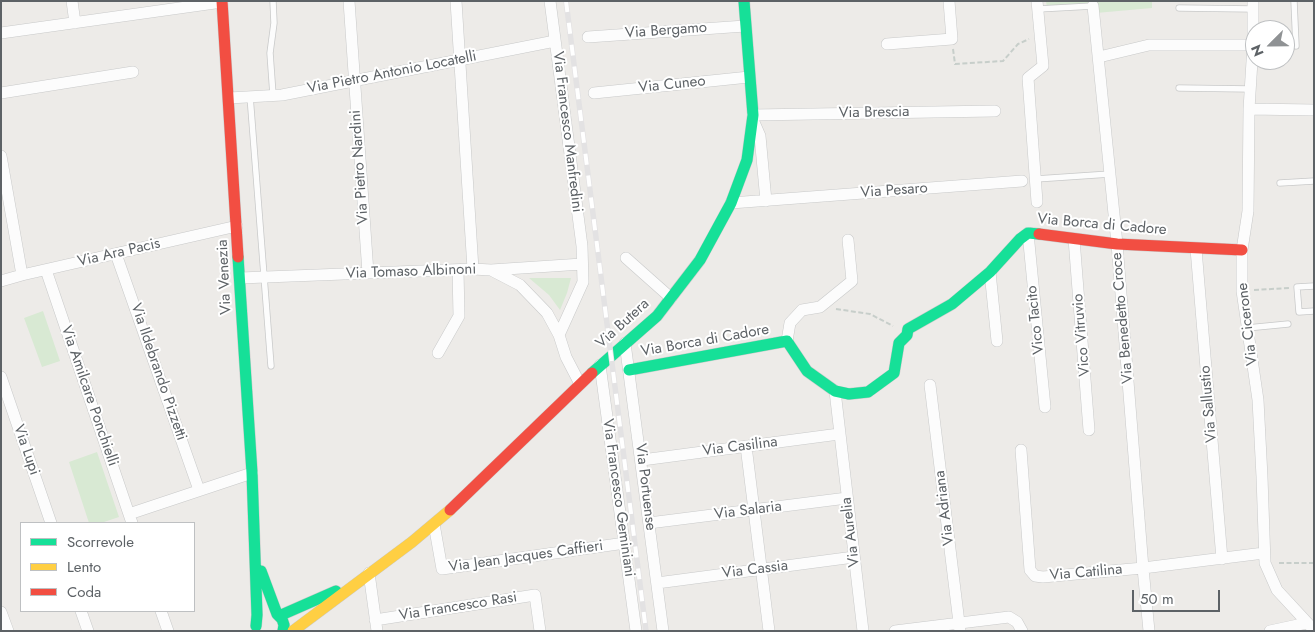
<!DOCTYPE html>
<html>
<head>
<meta charset="utf-8">
<style>
  body { margin:0 }
  #map { position:relative; width:1315px; height:632px; overflow:hidden; background:#edebe8; font-family:Jost,sans-serif }
  canvas { display:block }
  .frame { position:absolute; inset:0; border:2px solid #5d6266; pointer-events:none }
  .legend { position:absolute; left:20px; top:522px; width:175px; height:90px; box-sizing:border-box; background:#fff; border:1px solid #bec0c2; margin:0; padding:6px 9px; list-style:none; font-size:15px; color:#5d6266 }
  .legend li { display:flex; align-items:center; gap:10px; height:25px }
  .legend b { width:25px; border:1px solid #bec0c2 }
  .north { position:absolute; left:1245px; top:20px; width:50px; height:50px; box-sizing:border-box; background:#fff; border:1px solid #bec0c2; border-radius:50%; rotate:247deg; font-size:14px; font-weight:700; line-height:20px; text-align:center; color:#5d6266 }
  .north::after { content:''; display:block; margin:auto; width:18px; height:22px; background:#8f9294; clip-path:polygon(50% 0,100% 100%,50% 72%,0 100%) }
  .scale { position:absolute; left:1132px; top:590px; width:88px; height:22px; box-sizing:border-box; border:2px solid #5d6266; border-top:0; padding-left:6px; font-size:15px; line-height:18px; white-space:nowrap; color:#5d6266; -webkit-text-stroke:4px #fff; paint-order:stroke }
</style>
</head>
<body>
<div id="map">
<canvas width="1315" height="632"></canvas>
<div class="frame"></div>
<ul class="legend">
<li><b style="height:6px;background:#16e098"></b>Scorrevole</li>
<li><b style="height:6px;background:#ffcf43"></b>Lento</li>
<li><b style="height:6px;background:#f24e42"></b>Coda</li>
</ul>
<div class="north">N</div>
<div class="scale">50 m</div>
</div>
<script>
const context = document.querySelector('canvas').getContext('2d');
context.lineJoin = 'round';
function fillPath(path, color) {
  context.fillStyle = color;
  context.fill(path, 'evenodd');
}
function toPath(rows) {
  const path = new Path2D();
  for (const r of rows) {
    path.moveTo(r[0], r[1]);
    for (let i = 2; i < r.length; i += 2) path.lineTo(r[i], r[i + 1]);
  }
  return path;
}
function strokePath(path, color, width, dash) {
  context.strokeStyle = color;
  context.lineWidth = width;
  context.lineCap = dash ? 'butt' : 'round';
  context.setLineDash(dash || []);
  context.stroke(path);
}
function label(font, color, halo, rows, align = 'center') {
  context.font = font + ' Jost,sans-serif';
  context.lineWidth = 4;
  context.setLineDash([]);
  context.textBaseline = 'middle';
  context.strokeStyle = halo;
  context.fillStyle = color;
  for (const [text, x, y, turn = 0] of rows) {
    context.save();
    context.translate(x, y);
    context.rotate((+turn || 0) * Math.PI / 180);
    context.textAlign = isNaN(turn) ? turn : align;
    if (halo) context.strokeText(text, 0, 0);
    context.fillText(text, 0, 0);
    context.restore();
  }
}
fillPath(toPath([
  [1046,1,1152,1,1152,8,1096,13,1093,5,1047,8],
  [529,278,571,278,567,293,560,310,549,295],
  [43,311,60,361,42,367,24,318],
  [97,452,119,517,101,523,89,523,69,462]
]), '#d8e9d3');
const lane = toPath([
  [273,1,274,23,270,53,273,95],
  [1294,1,1296,46],
  [1179,8,1253,9],
  [1038,9,1093,6],
  [1179,88,1250,89],
  [250,96,271,366],
  [1036,179,1110,174],
  [1280,183,1314,181],
  [1314,286,1297,287,1299,312,1314,311],
  [1247,328,1288,324]
]);
const street = toPath([
  [72,1,75,23],
  [349,1,368,273],
  [456,1,473,269],
  [550,1,582,246,583,282,559,335],
  [1253,1,1253,45,1249,109,1248,211,1242,250,1242,291,1258,400,1262,477,1265,563,1277,590,1314,630],
  [1093,6,1117,244,1143,568,1149,631],
  [1,33,222,2],
  [588,37,745,26],
  [887,44,952,39,949,1],
  [1099,57,1149,45,1253,45],
  [1,93,133,72],
  [594,93,749,77],
  [229,98,282,95,555,41],
  [1249,109,1314,110],
  [753,115,995,111],
  [753,120,760,136,766,201],
  [1,156,22,275],
  [1037,202,1028,78,1043,66,1037,1],
  [731,203,1022,181],
  [1028,233,1045,407],
  [1074,239,1089,430],
  [1196,249,1222,559],
  [116,254,199,490],
  [626,258,671,298],
  [46,270,132,523],
  [493,271,520,285,547,313,559,335,566,357,580,384],
  [990,272,997,341],
  [240,278,473,269,491,270,582,264],
  [1,281,22,275,237,226],
  [787,341,790,323,802,310,820,307,852,281,848,240],
  [625,343,663,631],
  [438,353,459,316,458,270],
  [600,365,636,631],
  [1,377,51,523],
  [930,385,960,631],
  [835,391,863,631],
  [746,446,769,631],
  [1021,450,1030,570,1035,576,1043,577,1143,568,1264,553],
  [642,460,839,434],
  [129,514,252,473],
  [649,523,847,498],
  [434,524,442,569,625,543],
  [369,573,377,631],
  [657,583,854,557],
  [81,611,88,631],
  [161,611,168,631],
  [1,612,8,631],
  [375,620,535,595,540,631],
  [895,631,1009,617,1017,622,1022,631],
  [1270,631,1307,623]
]);
const fast = toPath([
  [238,257,252,473,257,615,256,626],
  [629,370,787,341,807,371,835,391,849,394,868,392,894,373,899,343,907,335,908,329,952,304,990,272,1020,239,1028,233,1039,234],
  [592,373,657,316,700,260,731,203,747,160,753,115,744,1],
  [261,571,277,614,282,619,284,625,283,631],
  [279,616,336,591]
]);
const slow = toPath([
  [293,631,412,542,450,510]
]);
const jam = toPath([
  [222,1,238,257],
  [1039,234,1117,244,1242,250],
  [450,510,592,373]
]);
strokePath(lane, '#c8c9c9', 7);
strokePath(street, '#c8c9c9', 12);
strokePath(fast, '#c9caca', 12);
strokePath(slow, '#c9caca', 12);
strokePath(jam, '#c9caca', 12);
strokePath(toPath([
  [953,49,955,64,1003,61,1018,44,1029,39],
  [1254,290,1289,288],
  [836,309,870,314,893,326],
  [1279,563,1314,563]
]), '#c7ceca', 2, [5, 2.5]);
strokePath(lane, '#fcfcfc', 5.5);
strokePath(street, '#fcfcfc', 11);
strokePath(fast, '#16e098', 11);
strokePath(slow, '#ffcf43', 11);
strokePath(jam, '#f24e42', 11);
const rail = toPath([
  [566,1,646,631]
]);
strokePath(rail, '#e3e2e3', 5.5);
strokePath(rail, '#fff', 4, [11]);
label('15px', '#5d6266', '#fff', [
  ["Via Bergamo",666,31,-4],
  ["Via Pietro Antonio Locatelli",392,73,-11],
  ["Via Cuneo",672,85,-6],
  ["Via Brescia",874,113,-1],
  ["Via Francesco Manfredini",567,132,83],
  ["Via Pietro Nardini",360,167,-94],
  ["Via Pesaro",894,191,-4],
  ["Via Borca di Cadore",1102,225,5],
  ["Via Ara Pacis",119,253,-13],
  ["Via Tomaso Albinoni",411,272,-2],
  ["Via Venezia",225,277,-93],
  ["Via Benedetto Croce",1123,318,-95],
  ["Vico Tacito",1036,320,-96],
  ["Via Butera",623,324,-42],
  ["Via Cicerone",1248,324,-97],
  ["Vico Vitruvio",1082,335,-95],
  ["Via Borca di Cadore",705,341,-10],
  ["Via Ildebrando Pizzetti",158,372,71],
  ["Via Amilcare Ponchielli",89,396,71],
  ["Via Sallustio",1209,404,-95],
  ["Via Casilina",740,447,-7],
  ["Via Lupi",26,450,71],
  ["Via Portuense",645,487,83],
  ["Via Francesco Geminiani",618,498,82],
  ["Via Adriana",945,508,-97],
  ["Via Salaria",748,511,-7],
  ["Via Aurelia",851,532,-97],
  ["Via Jean Jacques Caffieri",526,557,-8],
  ["Via Cassia",755,570,-7],
  ["Via Catilina",1086,573,-5],
  ["Via Francesco Rasi",458,607,-9]
]);
</script>
</body>
</html>
